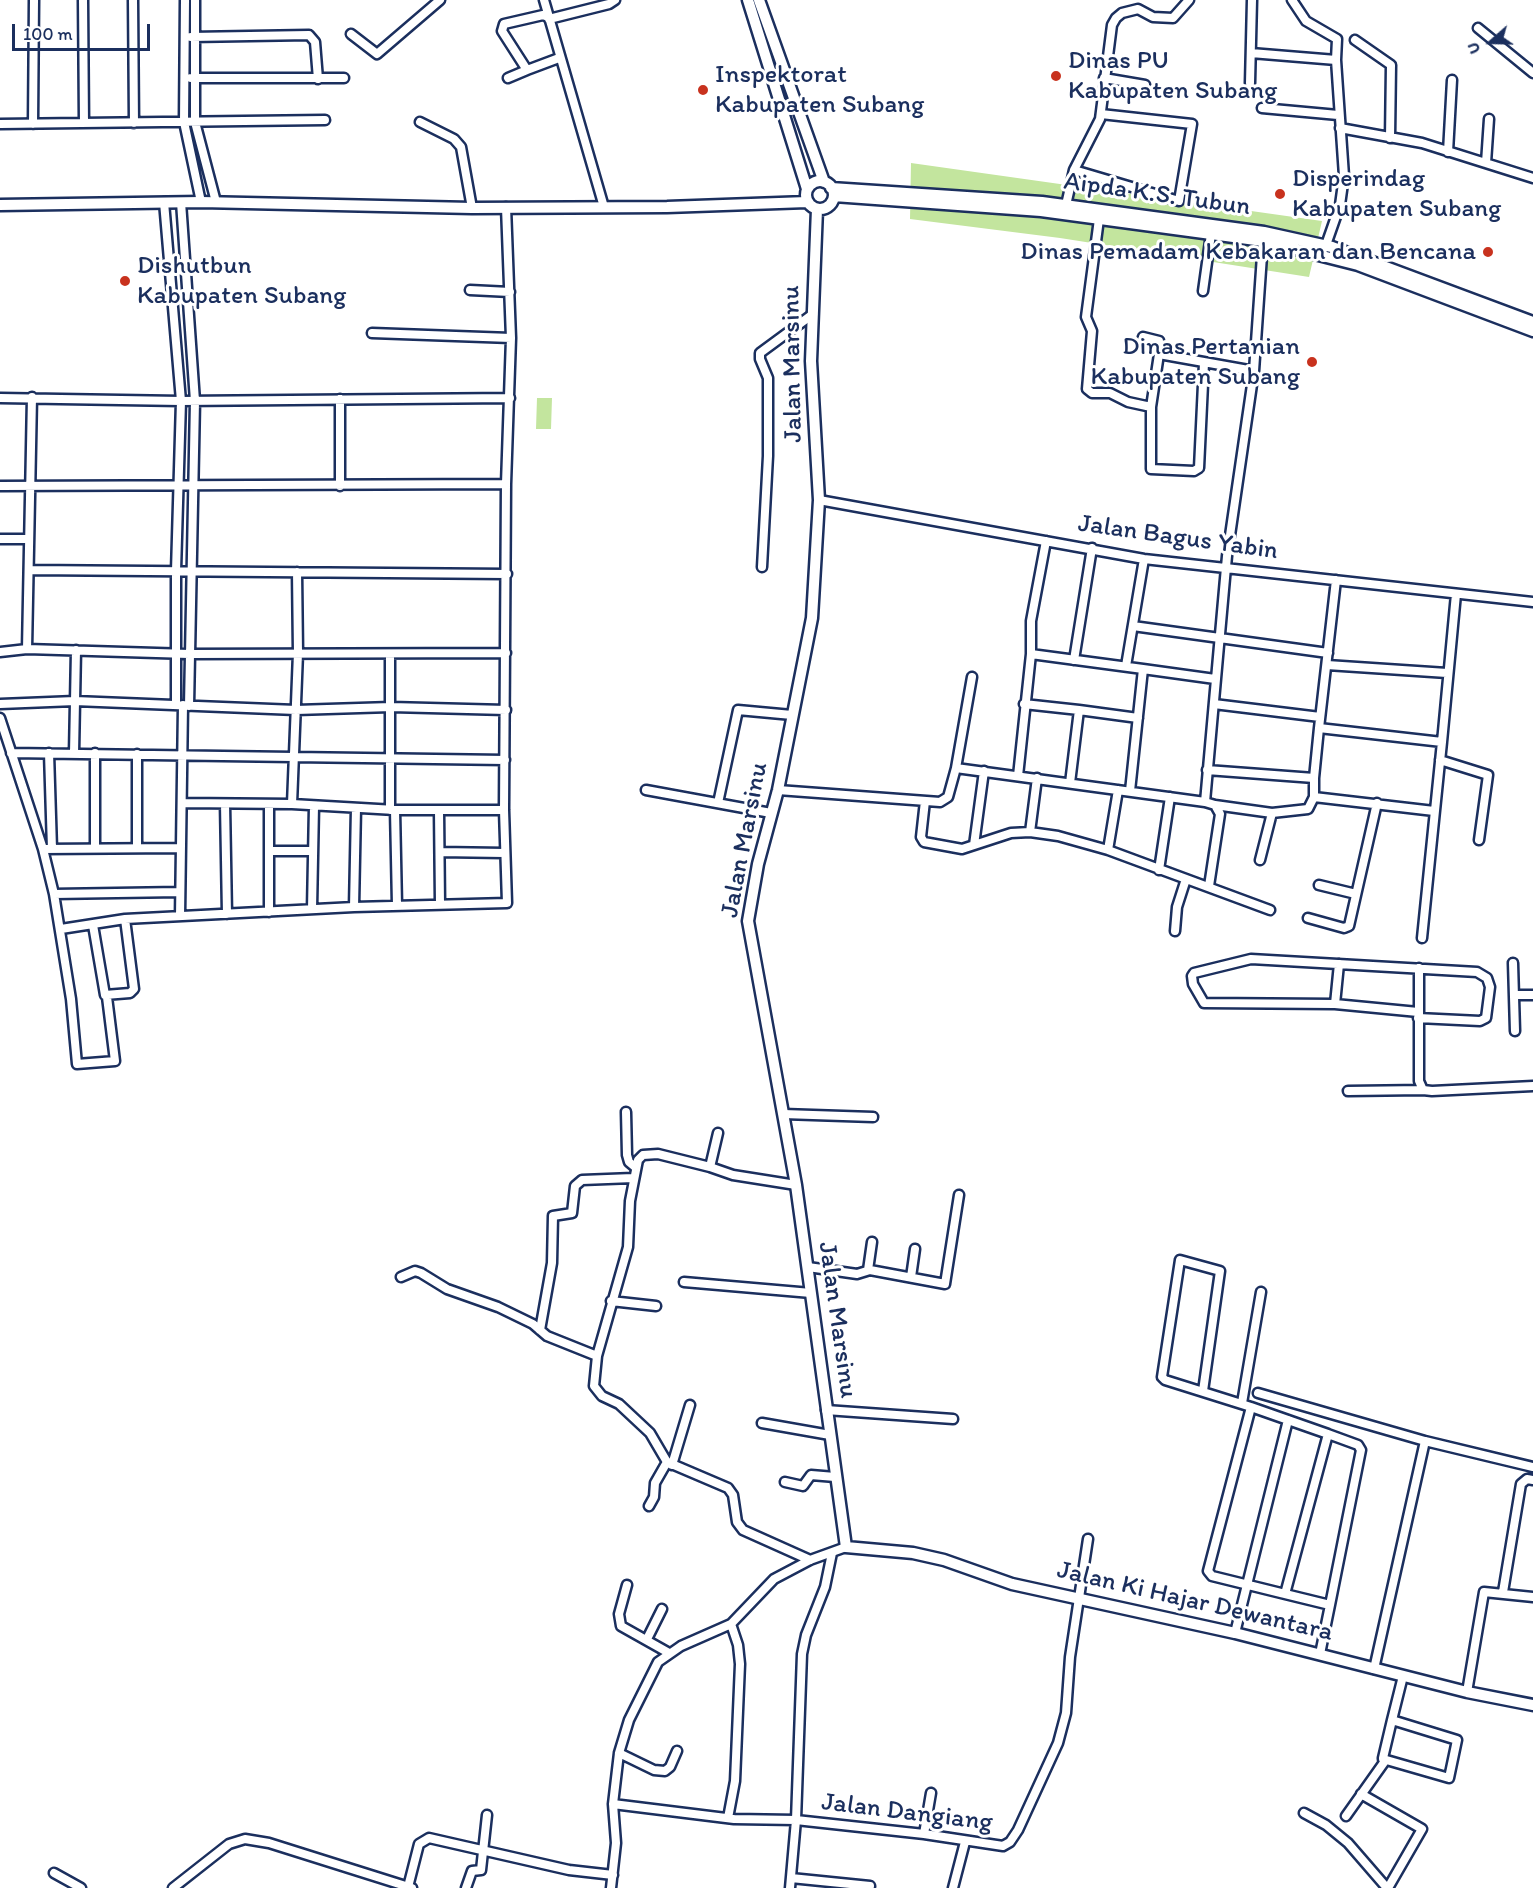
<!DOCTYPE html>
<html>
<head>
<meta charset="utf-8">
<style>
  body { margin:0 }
  #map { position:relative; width:1533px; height:1888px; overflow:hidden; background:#fff; font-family:Itim,sans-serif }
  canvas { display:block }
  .north { position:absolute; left:1461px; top:12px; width:60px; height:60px; -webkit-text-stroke:4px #fff; paint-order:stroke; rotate:250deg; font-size:16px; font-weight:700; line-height:24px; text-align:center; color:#1b2f5e }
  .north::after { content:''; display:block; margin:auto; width:21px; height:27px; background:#1b2f5e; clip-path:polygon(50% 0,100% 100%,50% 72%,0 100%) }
  .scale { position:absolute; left:12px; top:24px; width:138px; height:27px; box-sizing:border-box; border:3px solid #1b2f5e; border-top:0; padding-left:8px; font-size:18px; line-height:21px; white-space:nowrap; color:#1b2f5e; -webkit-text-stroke:4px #fff; paint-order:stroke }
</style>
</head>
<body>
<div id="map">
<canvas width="1533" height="1888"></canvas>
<div class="north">U</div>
<div class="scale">100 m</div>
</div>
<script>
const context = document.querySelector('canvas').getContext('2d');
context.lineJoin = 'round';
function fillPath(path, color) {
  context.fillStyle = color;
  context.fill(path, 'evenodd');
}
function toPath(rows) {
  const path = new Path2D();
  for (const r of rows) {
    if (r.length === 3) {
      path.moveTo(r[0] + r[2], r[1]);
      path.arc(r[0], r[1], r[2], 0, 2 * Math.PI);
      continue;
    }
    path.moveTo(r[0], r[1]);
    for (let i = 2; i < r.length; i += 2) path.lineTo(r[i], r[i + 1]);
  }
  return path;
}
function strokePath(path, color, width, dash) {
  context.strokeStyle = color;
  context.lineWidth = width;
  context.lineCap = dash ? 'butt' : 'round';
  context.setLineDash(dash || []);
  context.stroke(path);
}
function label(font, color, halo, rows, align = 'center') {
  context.font = font + ' Itim,sans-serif';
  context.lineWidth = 6;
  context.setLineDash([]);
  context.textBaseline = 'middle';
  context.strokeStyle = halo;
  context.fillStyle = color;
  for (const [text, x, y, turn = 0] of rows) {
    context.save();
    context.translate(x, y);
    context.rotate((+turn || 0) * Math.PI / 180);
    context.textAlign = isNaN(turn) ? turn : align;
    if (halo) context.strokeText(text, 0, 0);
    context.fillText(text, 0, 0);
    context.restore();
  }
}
fillPath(toPath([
  [911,163,1322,221,1309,277,1060,238,910,219],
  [537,398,552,398,551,429,536,429]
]), '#c3e59e');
const minor = toPath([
  [83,0,84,123],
  [133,0,134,123],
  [185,0,184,122,201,202],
  [195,0,195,122,216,202],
  [544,0,604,207],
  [1292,0,1306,21,1337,39,1336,60],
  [548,17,543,15,504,24,502,31,527,70,559,58],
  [549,19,609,4,615,0],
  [1478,28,1533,73],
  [351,34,377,54,440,0],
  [191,37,309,35,315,42,318,79],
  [1355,40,1391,65,1390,138],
  [1251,53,1336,60,1344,176,1340,205,1326,245],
  [191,78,344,78],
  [508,78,527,70],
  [1104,78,1145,85],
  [1250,83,1252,0],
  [1262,108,1338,115],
  [420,122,454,139,461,147,472,208],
  [0,124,325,120],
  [33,124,34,0],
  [1340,128,1422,143,1533,178],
  [1448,152,1452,80],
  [1486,163,1489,119],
  [1074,170,1100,119,1112,25,1116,18,1122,13,1138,9,1153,17,1173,18,1189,0],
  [164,202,181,401,176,571,176,705],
  [181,202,195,401,189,706],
  [1066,205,1074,170,1179,201,1192,124,1101,114],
  [1099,219,1086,317,1092,331,1087,389,1092,393,1110,393,1128,402,1151,407],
  [470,290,510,292],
  [1203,291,1211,234],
  [372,333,511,338],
  [1143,337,1159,341,1159,354],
  [1204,363,1199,468,1194,471,1151,469,1151,407,1159,354,1254,371],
  [0,398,181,401,510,398],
  [0,486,506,484],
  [340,486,340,399],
  [819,500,1144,559,1533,602],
  [0,539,29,539],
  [762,567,768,456,768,378,760,359,760,353,813,314],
  [29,570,507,574],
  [1336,580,1319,728,1442,742,1456,594],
  [1133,626,1328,653],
  [27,649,32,397],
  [0,652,27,649,189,654,506,653],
  [1031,654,1143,669,1130,791],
  [390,655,390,810],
  [1074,660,1092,548],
  [1327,665,1447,673],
  [1126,666,1144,559],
  [1143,669,1215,679],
  [0,704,75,701,296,710,391,707,506,710],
  [1024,704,1079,710,1070,783],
  [1214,704,1320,717],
  [1079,710,1138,718],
  [0,718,43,849,54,894,71,999,77,1064,115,1061,107,997],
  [11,753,505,760],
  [49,753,52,849],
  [74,753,76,650],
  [1440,760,1488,775,1479,840],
  [956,768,972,677],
  [1207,770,1314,778,1319,728],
  [1018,776,1031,654,1031,621,1046,541],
  [1314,778,1314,797,1434,811],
  [646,790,771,813],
  [778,790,940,802,948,797,956,768,1205,802,1215,805,1220,814,1209,886],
  [1118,790,1108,850,1270,910],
  [925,801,921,837,924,842,962,849,1011,833,1030,832,1058,836,1108,850],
  [1205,802,1227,556,1254,371,1263,241],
  [182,803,292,804,395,810,504,810],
  [718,803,738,710,792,715],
  [225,804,227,914],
  [269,804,269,912],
  [292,804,298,653,297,572],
  [1215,805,1272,813,1308,809,1314,797],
  [395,810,397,905],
  [439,811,440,904],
  [1030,832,1037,778],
  [974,845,984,771],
  [95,847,95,753],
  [137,847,137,754],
  [43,849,180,848],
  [269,851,311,851],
  [440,852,504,853],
  [1260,860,1272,813],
  [1159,870,1170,797],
  [1319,885,1356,894],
  [54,894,179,892],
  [354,907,356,808],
  [312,909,314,806],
  [180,916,183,705],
  [1308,918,1344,928,1349,926,1377,803],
  [93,925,105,995,130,993,134,989,125,919],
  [61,929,125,919,354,907,507,903,504,810,506,484,511,338,506,207],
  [1175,931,1177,907,1186,879],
  [1422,938,1442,742],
  [1513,963,1515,1031],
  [1419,968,1419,1081,1423,1090,1432,1091,1533,1086],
  [1514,995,1533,995],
  [1335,1004,1339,964],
  [1418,1012,1335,1004,1204,1003,1193,984,1192,976,1194,973,1251,959,1477,972,1487,978,1490,987,1486,1018,1480,1021,1418,1018],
  [1348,1091,1423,1090],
  [626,1112,627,1155,629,1162,635,1167],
  [783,1114,873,1117],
  [718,1133,710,1167,733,1175,796,1185],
  [710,1167,658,1154,643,1155,638,1160,630,1201,628,1247,597,1356,594,1386,602,1396,619,1404,650,1433,667,1462,728,1488,733,1495,737,1522,743,1530,810,1560],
  [808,1267,857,1274,870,1270,945,1284,959,1195],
  [868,1270,872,1242],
  [401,1277,415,1271,421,1273,447,1289,498,1307,533,1324,547,1336,597,1356],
  [911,1277,915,1249],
  [684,1282,811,1293],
  [611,1301,656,1306],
  [540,1330,552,1263,553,1216,572,1213,575,1186,582,1180,633,1178],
  [1203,1391,1220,1271,1180,1260,1162,1377,1165,1380,1251,1407],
  [1258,1393,1425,1441,1533,1467],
  [1242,1403,1261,1292],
  [1251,1407,1328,1434,1285,1594,1212,1576,1208,1571,1251,1407],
  [826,1410,953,1419],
  [762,1423,830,1435],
  [672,1465,690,1405],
  [785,1482,803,1486,811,1475,835,1477],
  [649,1506,654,1497,655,1483,667,1462],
  [627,1585,619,1614,621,1626,669,1653],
  [1503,1592,1521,1484,1527,1479,1533,1480],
  [1285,1594,1330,1605,1361,1450,1358,1445,1328,1434],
  [1235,1633,1288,1420],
  [647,1639,662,1609],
  [1320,1654,1330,1605],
  [1374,1669,1425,1441],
  [1467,1692,1484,1592,1533,1597],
  [1392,1720,1457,1740,1449,1778,1383,1759,1383,1758,1392,1720,1403,1676],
  [619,1753,654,1770,665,1771,670,1767,677,1751],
  [1361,1794,1422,1829,1388,1888],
  [613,1804,734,1819,796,1820,924,1834,1003,1846,1010,1842,1018,1830,1058,1743,1066,1713,1070,1657,1088,1539],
  [1304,1813,1326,1825,1348,1843,1387,1888],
  [1346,1816,1385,1761],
  [728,1818,735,1781,740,1664,738,1645,731,1624],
  [924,1834,931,1793],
  [54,1873,81,1888],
  [791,1878,870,1886],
  [408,1887,419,1844,429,1838,569,1870,613,1875],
  [173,1888,229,1844,245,1839,269,1843,412,1888],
  [466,1888,472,1871,481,1870,487,1815],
  [611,1888,616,1843,613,1804,619,1753,629,1720,658,1662,681,1646,731,1624,774,1579,810,1560,846,1547],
  [790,1888,796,1820,802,1654,806,1635,825,1587,832,1553],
  [953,1888,965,1842]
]);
const tertiary = toPath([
  [748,0,807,189],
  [759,0,824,182],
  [820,195,14],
  [831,188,1042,202,1264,232,1332,247,1533,322],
  [834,196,1041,211,1263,241,1358,265,1533,331],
  [0,205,201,202,472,208,667,207,807,202],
  [817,209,811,361,819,500,812,618,778,790,758,864,748,921,796,1185,846,1547,913,1553,944,1560,1012,1584,1235,1633,1467,1692,1533,1705]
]);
strokePath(minor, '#1b2f5e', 13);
strokePath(tertiary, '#1b2f5e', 15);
strokePath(minor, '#fff', 8);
strokePath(tertiary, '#fff', 10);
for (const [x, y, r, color] of [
  [1056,76,6,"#c8321e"],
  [703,90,6,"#c8321e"],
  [1280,194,6,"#c8321e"],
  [1488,252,6,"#c8321e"],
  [125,281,6,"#c8321e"],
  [1312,362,6,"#c8321e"]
]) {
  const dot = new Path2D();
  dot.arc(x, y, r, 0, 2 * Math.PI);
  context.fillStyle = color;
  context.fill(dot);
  strokePath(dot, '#fff', 2);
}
label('26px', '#1b2f5e', '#fff', [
  ["Dinas PU",1068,61],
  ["Kabupaten Subang",1068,91],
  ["Inspektorat",715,75],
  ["Kabupaten Subang",715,105],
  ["Disperindag",1292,179],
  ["Kabupaten Subang",1292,209],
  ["Dinas Pemadam Kebakaran dan Bencana",1476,252,"right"],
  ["Dishutbun",137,266],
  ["Kabupaten Subang",137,296],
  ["Dinas Pertanian",1300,347,"right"],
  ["Kabupaten Subang",1300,377,"right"]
], 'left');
label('26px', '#1b2f5e', '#fff', [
  ["Aipda K.S. Tubun",1157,195,8],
  ["Jalan Marsinu",793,364,-91],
  ["Jalan Bagus Yabin",1178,538,8],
  ["Jalan Marsinu",745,840,-79],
  ["Jalan Marsinu",837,1320,82],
  ["Jalan Ki Hajar Dewantara",1195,1602,13],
  ["Jalan Dangiang",907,1813,7]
]);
</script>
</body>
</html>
